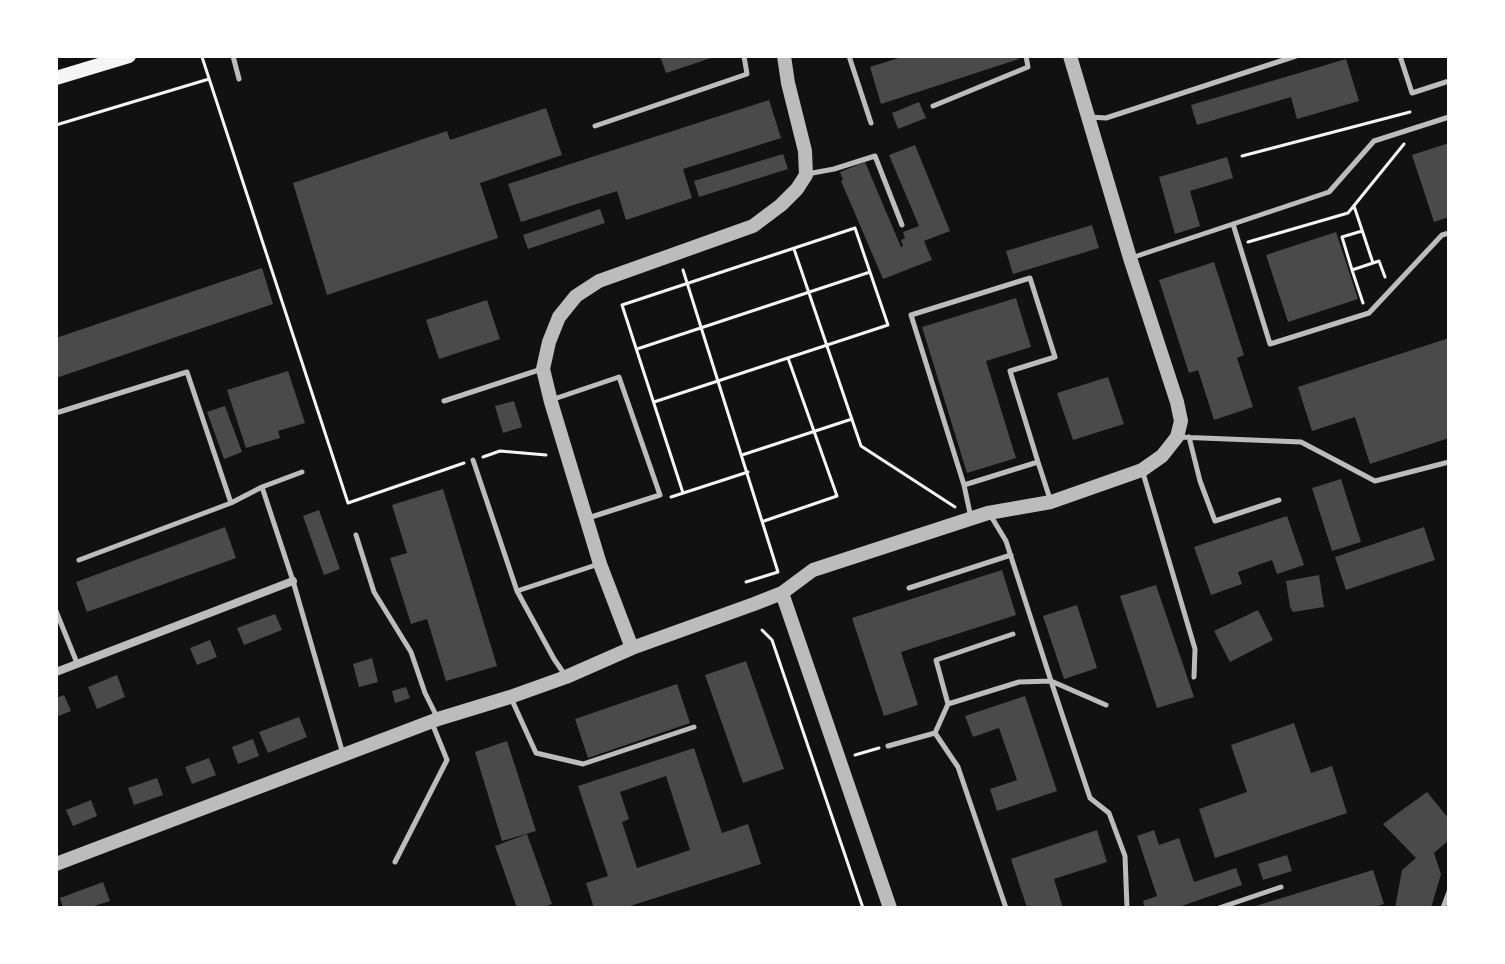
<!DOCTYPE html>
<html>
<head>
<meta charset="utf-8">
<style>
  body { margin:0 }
  #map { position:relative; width:1505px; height:964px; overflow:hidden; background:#111; font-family:"Source Sans 3",sans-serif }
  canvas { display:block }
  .frame { position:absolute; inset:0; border:58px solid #fff; pointer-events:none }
</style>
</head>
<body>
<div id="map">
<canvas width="1505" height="964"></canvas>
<div class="frame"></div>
</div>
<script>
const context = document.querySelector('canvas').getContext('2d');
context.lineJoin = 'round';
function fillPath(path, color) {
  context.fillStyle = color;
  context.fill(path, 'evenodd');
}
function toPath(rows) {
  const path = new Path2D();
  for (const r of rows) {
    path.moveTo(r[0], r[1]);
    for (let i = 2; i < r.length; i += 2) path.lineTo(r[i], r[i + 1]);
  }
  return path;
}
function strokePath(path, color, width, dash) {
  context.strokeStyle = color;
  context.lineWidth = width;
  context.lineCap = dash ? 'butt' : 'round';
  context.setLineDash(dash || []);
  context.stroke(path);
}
fillPath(toPath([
  [660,56,710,56,711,58,666,73],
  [905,56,1018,56,1019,59,881,104,870,67],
  [1346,59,1359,101,1297,119,1291,97,1197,125,1191,105],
  [769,100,781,138,683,169,692,198,626,220,617,191,521,222,508,184],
  [919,102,926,118,898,129,892,113],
  [546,108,562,155,480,183,498,238,327,295,293,183,447,131,450,140],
  [1449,143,1449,217,1434,222,1412,155],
  [915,145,950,231,924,241,932,260,883,279,841,181,843,180,840,172,865,162,901,247,903,246,901,240,905,238,903,232,919,226,889,155],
  [783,154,788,169,699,197,694,181],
  [1227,157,1233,178,1190,191,1200,226,1175,234,1159,177],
  [600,209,605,223,528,249,523,235],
  [1092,225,1099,248,1013,274,1006,251],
  [1336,232,1358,299,1288,322,1266,255],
  [1214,262,1244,355,1237,358,1253,407,1214,420,1198,370,1189,373,1159,280],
  [262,268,273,304,56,378,56,338],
  [1016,298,1031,347,986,361,1016,458,967,473,922,327],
  [487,300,500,339,439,359,426,320],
  [1449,338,1449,438,1370,464,1355,417,1312,431,1298,387],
  [288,371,305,423,278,431,280,438,246,448,227,390],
  [1108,377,1124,424,1073,440,1057,393],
  [514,401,522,427,503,433,495,406],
  [225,406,242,452,224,459,207,412],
  [1341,479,1361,542,1332,551,1312,488],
  [443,489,497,666,446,681,427,619,411,624,390,558,407,553,392,505],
  [319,510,340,569,324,575,303,516],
  [1287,516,1304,565,1277,574,1272,560,1238,572,1242,584,1211,595,1194,547],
  [225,527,236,558,87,612,76,582],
  [1424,527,1435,560,1346,590,1335,557],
  [1002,570,1016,615,901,652,918,705,884,716,852,618],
  [1319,575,1324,607,1293,612,1290,607,1286,581],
  [1156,585,1194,697,1157,708,1120,596],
  [1077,605,1097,668,1064,679,1043,616],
  [1258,610,1273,640,1230,662,1214,631],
  [275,614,282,630,244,645,237,628],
  [210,640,217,657,197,665,190,648],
  [372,658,378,682,359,687,353,664],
  [746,661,784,769,743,783,705,675],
  [117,675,125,697,97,709,88,687],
  [677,684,690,723,588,758,575,719],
  [406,687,410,698,395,703,392,691],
  [64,695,71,711,56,717,56,698],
  [1025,696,1057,791,997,811,990,789,1017,780,999,728,973,737,965,716],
  [299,717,307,737,268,753,259,732],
  [1294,723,1311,773,1332,766,1347,813,1215,858,1199,809,1247,792,1231,745],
  [253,739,259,756,238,764,232,747],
  [507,741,536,831,502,841,475,752],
  [694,748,722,833,748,824,761,864,624,908,594,908,586,883,608,876,578,786],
  [666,776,690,850,637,868,622,822,629,819,620,792],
  [209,758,216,775,192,784,185,767],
  [157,778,163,795,134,805,128,788],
  [1427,792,1449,819,1449,840,1434,853,1441,874,1431,908,1395,908,1402,870,1416,858,1383,824],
  [91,800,97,816,73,826,66,810],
  [1097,830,1107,862,1054,879,1063,908,1027,908,1011,859],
  [1154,830,1159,845,1179,838,1194,882,1236,868,1242,885,1176,908,1145,908,1143,901,1157,896,1137,836],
  [527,834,552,904,541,908,517,908,495,846],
  [1287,855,1292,871,1263,880,1258,864],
  [1373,870,1384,904,1372,908,1249,908],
  [103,882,110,901,88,908,63,908,60,898]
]), '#4a4a4a');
strokePath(toPath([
  [202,57,348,503,464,463],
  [56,125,209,79],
  [1242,156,1410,112],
  [1354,206,1373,263,1379,261,1385,277],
  [1248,242,1348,213,1404,144],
  [794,249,861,446,955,507],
  [683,270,778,572,746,582],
  [1352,270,1342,237,1362,231],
  [1363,303,1352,270,1373,263],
  [637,349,870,272],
  [654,402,888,325,855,228,622,305,683,493],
  [742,455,852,419],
  [483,457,500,451,546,455],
  [671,497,748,472],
  [764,521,837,496,788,358],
  [762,630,772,640,863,908],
  [855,755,879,748]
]), '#f5f5f5', 3);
strokePath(toPath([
  [233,56,239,79],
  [849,56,871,123],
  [1400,56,1412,93,1449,81],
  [933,106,1028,67,1026,56],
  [1090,117,1106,118,1296,56],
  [595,126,747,74,744,56],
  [807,174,834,169,875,156,902,225],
  [1233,224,1270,344,1369,313,1442,235,1449,233],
  [1131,258,1329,192,1374,141,1449,117],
  [554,399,619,377,660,495,588,518],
  [444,401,542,369],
  [56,413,187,372,231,503],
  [1178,437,1301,442,1375,481,1449,462],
  [1189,437,1200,481,1215,521,1279,500],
  [473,460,517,591,554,659,565,675],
  [1038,462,1050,499],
  [1143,473,1195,649,1194,677],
  [964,485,1038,462,1010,371,1055,357,1030,278,911,315,964,485,971,518],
  [262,487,293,581,343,754],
  [989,513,1006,541,1051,681,1106,705],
  [356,535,374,592,411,652,425,693,438,719],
  [79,560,231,503,262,487,302,472],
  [909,588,1011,555],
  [517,591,599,564],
  [56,611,77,663],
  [511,698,536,753,583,764,694,727],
  [948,704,1019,682,1051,681,1090,798,1109,813,1125,856,1127,908],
  [935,733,958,767,1006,908],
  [888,746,935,733,948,704,936,660,1013,634],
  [395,862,447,760,432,723],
  [1219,908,1281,887],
  [1443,908,1449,892]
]), '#bcbcbc', 5);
strokePath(toPath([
  [56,672,293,581]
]), '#bcbcbc', 8);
strokePath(toPath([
  [782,593,890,908],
  [632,648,600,564,551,402,543,369,549,342,559,317,576,296,599,281,753,226,781,205,797,189,806,175,805,151,788,83,784,56],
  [56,864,438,719,510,697,566,677,632,648,754,604,782,593,813,570,988,513,1051,502,1142,470,1162,456,1177,437,1181,421,1177,402,1130,258,1070,56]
]), '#bcbcbc', 14);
strokePath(toPath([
  [56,78,129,56]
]), '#f5f5f5', 14);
</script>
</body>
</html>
